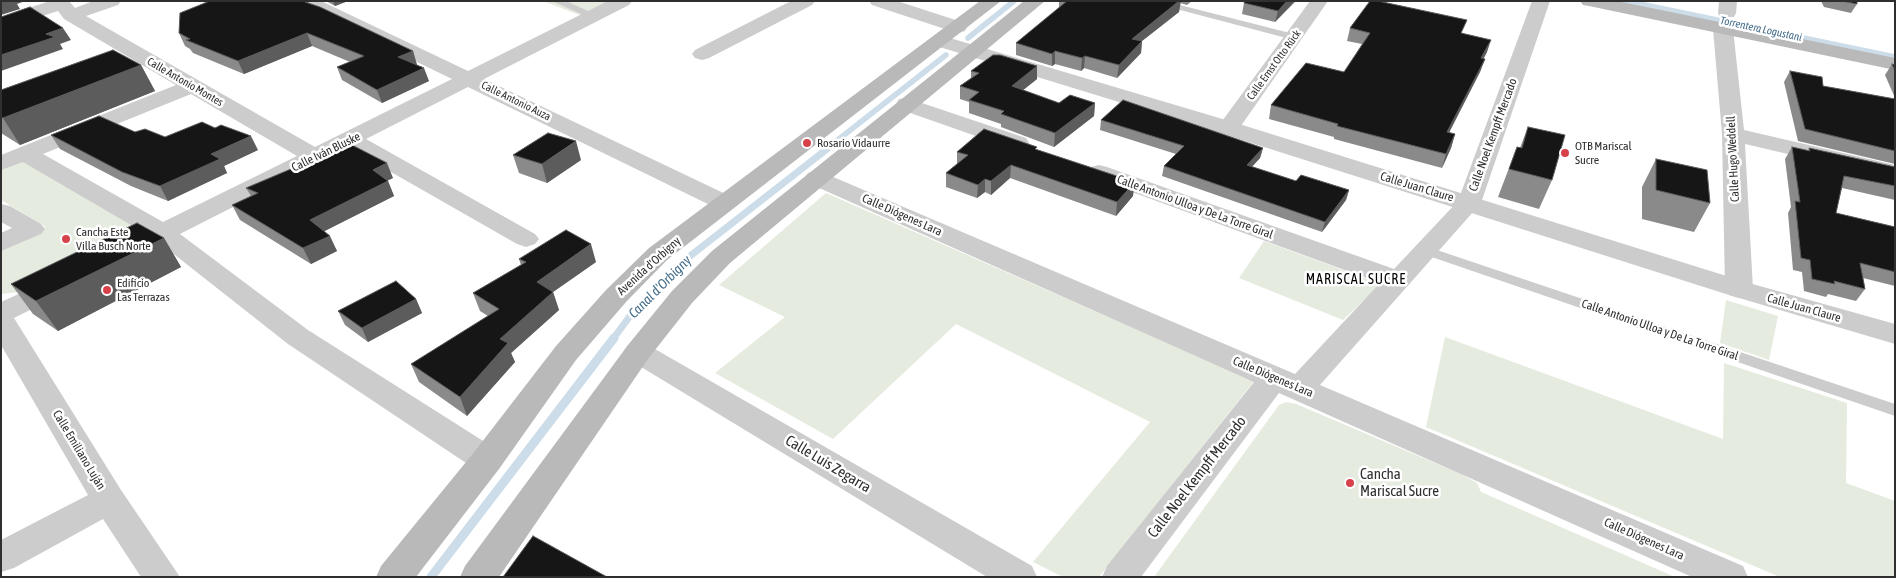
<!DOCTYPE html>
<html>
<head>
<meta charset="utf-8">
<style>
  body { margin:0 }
  #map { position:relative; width:1896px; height:578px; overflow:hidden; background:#fff; font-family:"Asap Condensed",sans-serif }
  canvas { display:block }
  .frame { position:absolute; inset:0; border:2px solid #2f2f2f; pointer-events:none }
</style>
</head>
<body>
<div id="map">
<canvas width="1896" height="578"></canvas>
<div class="frame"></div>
</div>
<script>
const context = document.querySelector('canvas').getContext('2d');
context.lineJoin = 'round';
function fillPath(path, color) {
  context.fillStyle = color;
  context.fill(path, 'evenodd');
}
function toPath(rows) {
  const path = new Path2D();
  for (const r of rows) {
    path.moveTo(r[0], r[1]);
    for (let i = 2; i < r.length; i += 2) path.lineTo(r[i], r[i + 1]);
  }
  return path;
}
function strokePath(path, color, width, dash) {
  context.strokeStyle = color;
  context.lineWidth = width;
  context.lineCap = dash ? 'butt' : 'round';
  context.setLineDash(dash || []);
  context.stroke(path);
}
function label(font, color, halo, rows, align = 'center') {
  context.font = font + ' "Asap Condensed",sans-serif';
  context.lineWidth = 5;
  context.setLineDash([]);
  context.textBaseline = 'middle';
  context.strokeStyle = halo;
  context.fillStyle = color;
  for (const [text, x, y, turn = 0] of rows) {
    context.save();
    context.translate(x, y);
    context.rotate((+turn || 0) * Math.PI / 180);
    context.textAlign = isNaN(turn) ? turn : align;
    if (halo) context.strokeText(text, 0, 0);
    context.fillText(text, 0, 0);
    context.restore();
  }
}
fillPath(toPath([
  [543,1,611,1,582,16],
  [19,162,26,162,150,233,27,291,1,294,1,248,46,227,1,200,1,166],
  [826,193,1254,381,1099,577,1063,577,1033,562,1150,422,956,324,833,439,715,373,785,317,719,285],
  [1264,241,1381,284,1343,320,1239,278],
  [1726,300,1778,316,1769,360,1720,343],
  [1445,337,1723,439,1724,363,1847,403,1846,483,1895,501,1895,577,1780,577,1426,427],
  [1286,402,1296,404,1461,474,1477,483,1481,492,1675,577,1154,577,1279,405]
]), '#e5ebde');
strokePath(toPath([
  [1626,1,1895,57],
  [968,38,1014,1],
  [825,150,946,55]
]), '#ccdde9', 5.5);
strokePath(toPath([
  [613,339,630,316,685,260,827,149]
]), '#ccdde9', 7);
strokePath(toPath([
  [431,577,614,338]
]), '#ccdde9', 9);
fillPath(toPath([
  [552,1,566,1,599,16,590,18,552,1],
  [1146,1,1164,1,1298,35,1299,37,1294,40,1146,1],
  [1425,246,1895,404,1895,416,1420,253,1418,250,1420,247,1425,246]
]), '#ccc');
fillPath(toPath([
  [50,1,69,1,75,8,93,1,121,1,118,5,86,16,315,147,452,79,300,5,297,1,321,1,468,71,608,1,632,1,629,5,484,79,734,198,737,203,734,208,725,210,716,208,468,87,366,139,535,234,539,239,535,244,526,247,517,244,349,148,180,234,308,330,499,451,504,460,499,469,487,473,475,469,288,344,161,244,135,257,126,259,117,257,113,251,117,245,143,232,23,162,1,170,1,155,176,85,64,19,58,11,1,29,1,17,50,1],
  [191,94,297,156,163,222,43,154,191,94],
  [791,1,815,1,812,5,709,58,702,60,695,58,692,54,695,50,791,1],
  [869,1,897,1,965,23,967,27,965,31,958,33,951,31,872,5,869,1],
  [1310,1,1328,1,1236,133,1228,135,1220,133,1217,128,1310,1],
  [1532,1,1550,1,1481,203,1320,385,1743,566,1748,577,1692,577,1279,393,1141,577,1102,577,1107,566,1254,382,808,183,804,178,808,173,816,171,824,173,1295,374,1380,283,1091,177,1087,172,1091,167,1099,165,1107,167,1394,269,1458,201,1532,1],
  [1719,1,1737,1,1736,13,1734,17,1720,17,1718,13,1719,1],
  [1723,23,1730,25,1733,29,1744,130,1895,165,1895,179,1745,144,1753,289,1749,295,1739,298,1729,295,1725,289,1722,134,1713,29,1716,25,1723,23],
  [907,98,1026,138,1029,143,1026,148,1018,150,1010,148,899,109,896,104,899,99,907,98],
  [1,204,10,206,41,224,45,229,41,234,1,251,1,233,12,228,1,222,1,204],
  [56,277,66,280,70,286,66,292,14,318,121,490,180,577,141,577,103,519,14,568,1,572,1,540,88,495,1,345,1,302,56,277],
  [638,342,648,345,1032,566,1037,577,987,577,628,359,623,352,628,345,638,342]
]), '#ccc');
fillPath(toPath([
  [940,35,1236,123,1749,283,1895,324,1895,344,1729,295,1220,133,933,45,930,41,933,37,940,35]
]), '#ccc');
fillPath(toPath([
  [980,1,1001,1,667,260,626,302,576,360,499,469,416,577,376,577,381,566,475,451,556,346,606,290,649,248,980,1],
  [1024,1,1045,1,730,263,692,303,648,359,499,577,460,577,465,566,628,345,672,291,712,251,1024,1],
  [1580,1,1617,1,1895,58,1895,70,1589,6,1583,5,1580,1]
]), '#b9b9b9');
fillPath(toPath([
  [201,1,308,1,309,4,413,51,417,65,416,65,429,81,382,103,342,80,337,67,350,62,312,46,244,74,193,53,190,49,185,46,179,33,206,3],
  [326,1,348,1,335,6],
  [1059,1,1192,1,1187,5,1180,3,1179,12,1142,41,1141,53,1117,78,1084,68,1081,71,1055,64,1052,66,1016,55,1016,43,1059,8],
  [1821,1,1857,1,1857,4,1851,13,1824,7],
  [1295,2,1275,22,1242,14,1244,3],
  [1350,28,1463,33,1487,52,1483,59,1485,59,1480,72,1449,133,1455,134,1451,148,1442,168,1334,139,1334,137,1269,119,1271,105,1344,72,1362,44,1347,41],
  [1892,64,1895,65,1895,98,1885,75],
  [141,65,155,91,20,145,1,133,1,90],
  [1037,66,1037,79,1023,90,1059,103,1095,103,1094,116,1054,147,1001,127,1001,124,969,113,969,102,960,99,960,86,971,78,971,71],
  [1790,71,1823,86,1895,99,1895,164,1798,141,1784,82],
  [1101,120,1263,148,1260,158,1252,167,1296,181,1349,190,1346,200,1322,232,1162,176,1164,166,1176,154,1100,130],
  [1528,127,1552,180,1539,209,1498,197,1517,147,1520,148],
  [135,132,165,137,258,150,224,166,227,173,168,201,131,186,60,149,51,135],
  [1792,147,1808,151,1809,148,1895,167,1895,200,1842,188,1836,213,1895,227,1895,286,1863,278,1865,289,1856,301,1828,294,1826,297,1804,291,1802,272,1793,270,1788,213,1791,207,1785,159],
  [1036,150,1133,196,1116,216,1010,178,991,195,985,192,977,198,946,187,946,173,957,165,957,152],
  [513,155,581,160,547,183,519,173],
  [1656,159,1710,203,1694,232,1642,219,1642,187],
  [393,178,387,181,388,181,394,196,324,231,337,251,311,264,240,220,232,205,251,196,246,188],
  [164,238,181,267,58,331,33,314,11,284],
  [519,259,596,262,553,292,559,310,511,353,515,362,467,416,419,382,411,364,488,316,480,311,473,293,521,265],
  [416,299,422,313,368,342,345,325,338,311]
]), '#8a8a8a');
fillPath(toPath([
  [1,1,25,1,17,4,20,9,1,15],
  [333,1,348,1,335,6],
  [1179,1,1181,1,1179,12,1142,41,1141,53,1117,78,1119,65,1132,39],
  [1287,1,1295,1,1275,22,1278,11],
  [63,28,71,40,60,44,63,49,1,71,1,55,46,34],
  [307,33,312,46,244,74,238,61],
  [1491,40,1487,52,1477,71,1481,58],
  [413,51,417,65,402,70,398,57],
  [1055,51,1055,64,1052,66,1052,54],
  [1085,56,1084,68,1081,71,1082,58],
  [1485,59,1480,72,1442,146,1447,132],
  [141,65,155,91,20,145,3,118],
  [1037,66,1037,79,1012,99,1012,86],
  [424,68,429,81,382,103,377,90],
  [1095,103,1094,116,1054,147,1055,133],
  [1455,134,1451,148,1442,168,1446,154],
  [251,136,258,150,224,166,227,173,168,201,160,186,211,154],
  [576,141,581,160,547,183,542,164],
  [1263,148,1260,158,1244,175,1247,165],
  [387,163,393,178,379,184,373,170],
  [1011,165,1010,178,991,195,991,181],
  [985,179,985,192,977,198,978,185],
  [388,181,394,196,317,235,310,220],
  [1135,182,1133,196,1116,216,1117,202],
  [1349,190,1346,200,1322,232,1325,222],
  [330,236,337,251,311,264,303,248],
  [164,238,181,267,58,331,36,301],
  [591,244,596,262,553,292,559,310,511,353,515,362,467,416,460,397,500,339,537,282],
  [416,299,422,313,368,342,362,328]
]), '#5c5c5c');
const building = toPath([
  [210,1,308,1,305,2,320,7,413,51,398,57,424,68,377,90,337,67,364,56,307,33,238,61,186,40,190,39,179,33,180,13,210,1],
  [1067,1,1179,1,1132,39,1142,41,1119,65,1085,56,1082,58,1055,51,1052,54,1016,43,1067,1],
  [1245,1,1287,1,1278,11,1244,3,1245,1],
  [1370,1,1378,1,1467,20,1461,33,1491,40,1481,58,1485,59,1447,132,1455,134,1446,154,1337,126,1338,124,1271,105,1306,63,1344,72,1370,33,1350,28,1370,1],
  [1842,1,1857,1,1857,4,1842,1],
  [30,7,63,28,46,34,55,37,1,55,1,17,30,7],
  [113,50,141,65,3,118,1,117,1,90,113,50],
  [993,55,1000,55,1037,66,1012,86,1059,103,1070,95,1095,103,1055,133,1001,114,1004,111,969,100,979,92,960,86,979,73,971,71,993,55],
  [1892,64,1895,65,1895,71,1892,64],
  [1790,71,1822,77,1823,86,1895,99,1895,151,1805,129,1790,71],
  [1123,100,1263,148,1247,165,1296,181,1301,175,1349,190,1325,222,1164,166,1184,146,1101,120,1123,100],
  [99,116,135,132,145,129,165,137,202,122,215,128,221,125,251,136,211,154,220,159,160,186,122,172,51,135,99,116],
  [1528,127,1565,135,1552,180,1509,169,1517,147,1522,148,1528,127],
  [984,129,1037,147,1035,149,1135,182,1117,202,1011,165,991,181,985,179,978,185,946,173,968,155,957,152,984,129],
  [548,133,576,141,542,164,513,155,548,133],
  [350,144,387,163,373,170,388,181,310,220,330,236,303,248,232,205,258,193,246,188,350,144],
  [1792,147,1810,151,1809,148,1895,167,1895,186,1844,176,1836,213,1895,227,1895,272,1860,263,1865,289,1834,281,1835,284,1812,279,1810,260,1801,258,1795,201,1800,202,1792,147],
  [1656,159,1707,170,1710,203,1656,190,1656,159],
  [137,223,164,238,36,301,11,284,137,223],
  [566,230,591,244,537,282,553,292,500,339,508,343,460,397,411,364,499,309,473,293,526,262,519,259,566,230],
  [396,281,416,299,362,328,338,311,396,281],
  [533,536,607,577,503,577,533,536]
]);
fillPath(building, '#161616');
strokePath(building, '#5c5c5c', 1);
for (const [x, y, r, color] of [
  [807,143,5,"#d7414a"],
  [1565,153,5,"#d7414a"],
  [66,239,5,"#d7414a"],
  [107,290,5,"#d7414a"],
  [1350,483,5,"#d7414a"]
]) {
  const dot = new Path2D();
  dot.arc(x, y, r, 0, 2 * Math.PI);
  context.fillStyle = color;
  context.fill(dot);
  strokePath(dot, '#fff', 2);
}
label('italic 11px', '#446e8b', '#fff', [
  ["Torrentera Logustani",1761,29,12]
]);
label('11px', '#2f2f2f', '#fff', [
  ["Calle Ernst Otto Rück",1274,65,-54],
  ["Calle Antonio Montes",185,82,30],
  ["Calle Antonio Auza",516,101,26]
]);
label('12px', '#2f2f2f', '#fff', [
  ["Calle Noel Kempff Mercado",1493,135,-70],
  ["Calle Iván Bluske",326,152,-26],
  ["Calle Hugo Weddell",1733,159,-93],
  ["Calle Juan Claure",1417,187,17],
  ["Calle Antonio Ulloa y De La Torre Giral",1195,207,20],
  ["Calle Diógenes Lara",902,215,24],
  ["Avenida d'Orbigny",649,266,-42],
  ["Calle Juan Claure",1804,308,16],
  ["Calle Antonio Ulloa y De La Torre Giral",1660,330,19],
  ["Calle Diógenes Lara",1273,377,23],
  ["Calle Emiliano Luján",79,450,59],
  ["Calle Diógenes Lara",1644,539,24]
]);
label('12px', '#2f2f2f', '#fff', [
  ["Rosario Vidaurre",817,143],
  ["OTB Mariscal",1575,146],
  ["Sucre",1575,160],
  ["Cancha Este",76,232],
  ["Villa Busch Norte",76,246],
  ["Edificio",117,283],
  ["Las Terrazas",117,297]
], 'left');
context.letterSpacing = '1px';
label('14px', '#000', '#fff', [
  ["MARISCAL SUCRE",1356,280]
]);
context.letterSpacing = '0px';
label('italic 14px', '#446e8b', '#fff', [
  ["Canal d'Orbigny",660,287,-45]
]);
label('15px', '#2f2f2f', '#fff', [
  ["Calle Luis Zegarra",828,464,31],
  ["Calle Noel Kempff Mercado",1197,477,-52]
]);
label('15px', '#2f2f2f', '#fff', [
  ["Cancha",1360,474],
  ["Mariscal Sucre",1360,491]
], 'left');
</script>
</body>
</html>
